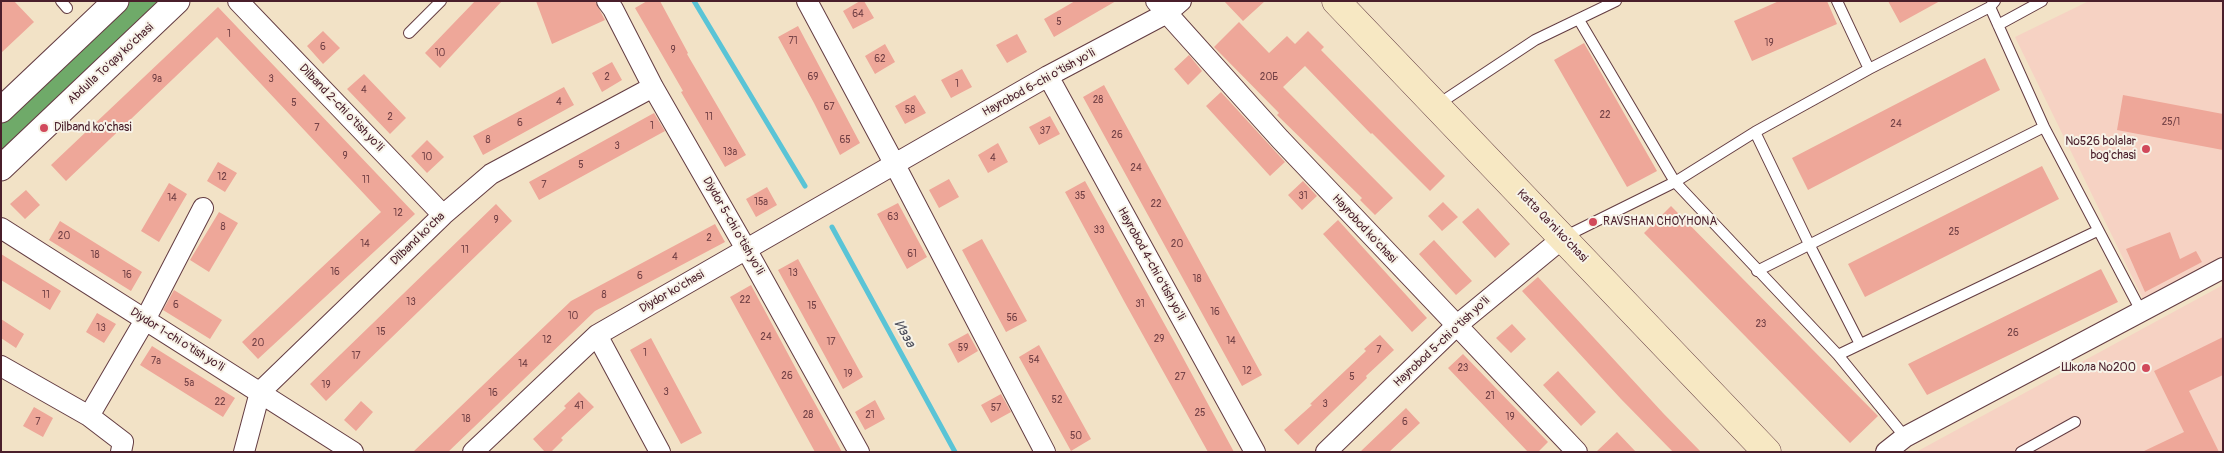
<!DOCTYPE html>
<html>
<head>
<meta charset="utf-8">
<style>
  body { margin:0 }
  #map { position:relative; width:2224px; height:453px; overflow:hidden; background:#f2e2c6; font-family:Pangolin,sans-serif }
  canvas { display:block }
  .frame { position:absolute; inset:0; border:2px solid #4a1f2b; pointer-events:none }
</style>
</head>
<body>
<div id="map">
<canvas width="2224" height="453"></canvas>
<div class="frame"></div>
</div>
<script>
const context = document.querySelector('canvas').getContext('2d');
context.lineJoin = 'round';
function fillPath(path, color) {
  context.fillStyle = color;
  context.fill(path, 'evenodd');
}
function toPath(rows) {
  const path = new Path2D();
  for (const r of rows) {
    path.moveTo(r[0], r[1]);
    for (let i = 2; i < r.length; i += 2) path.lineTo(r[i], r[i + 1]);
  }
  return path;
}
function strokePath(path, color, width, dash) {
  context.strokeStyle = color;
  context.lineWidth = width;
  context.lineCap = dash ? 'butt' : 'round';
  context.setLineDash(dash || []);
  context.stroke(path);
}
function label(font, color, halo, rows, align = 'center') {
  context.font = font + ' Pangolin,sans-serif';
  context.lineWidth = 4;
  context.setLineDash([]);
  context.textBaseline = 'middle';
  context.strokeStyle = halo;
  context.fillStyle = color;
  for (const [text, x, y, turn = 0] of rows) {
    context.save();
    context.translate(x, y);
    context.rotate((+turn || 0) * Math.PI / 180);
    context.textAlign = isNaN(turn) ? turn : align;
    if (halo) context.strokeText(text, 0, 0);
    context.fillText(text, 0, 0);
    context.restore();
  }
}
fillPath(toPath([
  [2089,1,2223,1,2223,261,2143,299,2015,37],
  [2223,285,2223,452,1916,452]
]), '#f6d2c3');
fillPath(toPath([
  [130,1,160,1,1,152,1,124]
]), '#6faa69');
strokePath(toPath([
  [694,1,805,186],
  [832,227,955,452]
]), '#5ac4d6', 5);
fillPath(toPath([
  [1,1,14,1,34,22,1,53],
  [475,1,502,1,440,68,425,53],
  [536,1,595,1,605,20,552,44],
  [647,1,660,1,688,53,687,54,746,155,725,167,681,92,683,91,635,8],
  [860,1,864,1,874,18,853,29,843,11],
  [1075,1,1116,1,1054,37,1044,19],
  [1224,1,1265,1,1243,21],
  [1779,1,1827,1,1837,24,1752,61,1734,21],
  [1888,1,1940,1,1900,23],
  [218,7,415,214,258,359,242,342,381,212,217,37,66,181,51,165],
  [1239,22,1269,53,1287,36,1295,44,1308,31,1324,47,1321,50,1445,176,1430,191,1372,133,1371,134,1305,66,1283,87,1393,198,1375,215,1360,200,1362,198,1277,115,1279,113,1214,47],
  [798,26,860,143,840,155,814,103,778,37],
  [323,31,340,48,323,64,307,46],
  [1017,34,1027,52,1007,63,996,45],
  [1584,43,1657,171,1627,187,1554,60],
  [885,44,895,62,875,74,865,56],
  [1189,55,1202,71,1188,85,1174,69],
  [1985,58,2000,90,1808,190,1792,158],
  [612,62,622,80,602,92,592,73],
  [962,69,972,87,951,98,941,80],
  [364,74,406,118,390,134,347,89],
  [1104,85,1262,375,1242,386,1083,97],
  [564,87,574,105,483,155,473,136],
  [1221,92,1285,162,1270,176,1206,106],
  [915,95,926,113,905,124,895,106],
  [2123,95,2223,114,2223,150,2117,130],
  [654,113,665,131,539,200,529,182],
  [1050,116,1060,134,1039,145,1029,127],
  [427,140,444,157,427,173,411,156],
  [998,143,1008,162,988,173,978,155],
  [218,162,237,173,225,192,207,181],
  [2042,166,2059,199,1865,297,1848,264],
  [949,179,959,197,939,208,929,190],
  [1085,181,1175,343,1234,452,1208,452,1124,301,1065,192],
  [1303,181,1317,196,1302,210,1288,195],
  [169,183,187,194,159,242,141,231],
  [767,187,777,205,756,217,746,199],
  [26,190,40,205,25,219,10,204],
  [1443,202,1458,217,1442,231,1428,216],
  [898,203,927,257,907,269,877,214],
  [496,204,512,221,326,401,310,384],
  [1671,206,1878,416,1850,443,1644,233],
  [1478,208,1510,244,1495,258,1462,222],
  [219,212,238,223,209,272,190,260],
  [1338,220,1427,318,1412,332,1323,234],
  [60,221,142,272,131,291,49,240],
  [715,224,725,242,595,311,448,452,413,452,571,301],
  [2170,232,2180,259,2196,251,2202,262,2145,292,2126,249],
  [982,239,1027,321,1006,332,962,250],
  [1434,240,1472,281,1456,295,1419,254],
  [1,254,61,291,50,310,1,280],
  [798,259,863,377,843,389,778,270],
  [2101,269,2118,302,1927,395,1908,364],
  [1538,277,1663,413,1701,452,1673,452,1621,399,1522,291],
  [751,285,802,380,842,452,815,452,793,412,730,297],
  [174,290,222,320,210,339,163,310],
  [97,313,116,324,104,343,86,332],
  [1,319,24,334,16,348,1,338],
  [1512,324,1526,339,1511,353,1496,338],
  [968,333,978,351,958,363,948,344],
  [1380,335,1394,350,1366,376,1367,378,1298,445,1284,430,1312,405,1310,404,1366,351,1364,349],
  [2223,337,2223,375,2189,391,2219,452,2142,452,2184,432,2154,371],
  [651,338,702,433,681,444,630,350],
  [1039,345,1091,439,1071,451,1019,357],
  [152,346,235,398,223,417,140,365],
  [1463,354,1548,442,1538,452,1528,452,1448,368],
  [1558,371,1596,412,1581,426,1543,385],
  [579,392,594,407,561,438,563,440,551,452,545,452,533,439,566,408,564,406],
  [1001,394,1011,412,991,423,981,405],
  [875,400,885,419,865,430,855,412],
  [361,401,373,412,356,431,344,420],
  [34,407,53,418,43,437,23,426],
  [1406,408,1420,423,1389,452,1360,452],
  [1617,432,1636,452,1596,452]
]), '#eea799');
const service = toPath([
  [61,1,67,8],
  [1837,1,1869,69],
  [1990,7,2044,127,2141,311],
  [1579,20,1675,182,1838,355,1905,437],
  [1998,25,2042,1],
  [409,33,441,1],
  [1437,105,1535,40,1616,1],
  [1755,132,1809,244,1860,344],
  [1564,237,1675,182,1755,132,1869,69,1990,7,1995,1],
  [1757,271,2044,127],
  [1838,355,2097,231],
  [2021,452,2075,422]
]);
const minor = toPath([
  [238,1,443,215],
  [607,1,613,9,653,87,746,249,859,452],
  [807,1,895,165,1045,452],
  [1156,1,1280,139,1577,452],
  [1048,76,1255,452],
  [1,228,353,452],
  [597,335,660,452],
  [1,366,89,416,123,442,121,452],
  [89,416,145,320,203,208],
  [244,452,260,392,443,215,491,174,653,87],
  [473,452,597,335,1048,76,1167,13,1181,1],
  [1326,452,1456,326,1563,238],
  [1886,452,1905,437,2223,268]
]);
const tertiary = toPath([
  [1,110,116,1],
  [1,168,177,1]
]);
const secondary = toPath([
  [1336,1,1767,452]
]);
strokePath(service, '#633c42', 12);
strokePath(minor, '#633c42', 22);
strokePath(tertiary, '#633c42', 27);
strokePath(secondary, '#633c42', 29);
strokePath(service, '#fff', 10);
strokePath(minor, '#fff', 20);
strokePath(tertiary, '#fff', 25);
strokePath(secondary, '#f7e8c3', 28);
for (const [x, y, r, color] of [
  [44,128,5,"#d1495b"],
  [2146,149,5,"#d1495b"],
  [1593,222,5,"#d1495b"],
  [2146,368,5,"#d1495b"]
]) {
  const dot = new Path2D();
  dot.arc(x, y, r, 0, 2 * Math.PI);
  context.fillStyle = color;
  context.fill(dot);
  strokePath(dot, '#f7f3e8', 2);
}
label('10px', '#734146', null, [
  ["64",858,14],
  ["5",1059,22],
  ["1",229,34],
  ["71",793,41],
  ["19",1769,43],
  ["6",323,47],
  ["9",673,50],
  ["10",440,53],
  ["62",880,59],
  ["2",607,77],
  ["69",813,77],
  ["20Б",1269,77],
  ["9a",157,79],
  ["3",271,79],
  ["1",957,84],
  ["4",364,90],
  ["28",1098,100],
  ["4",559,102],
  ["5",294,103],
  ["67",829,107],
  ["58",910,110],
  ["22",1605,115],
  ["2",390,117],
  ["11",709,117],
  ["25/1",2171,122],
  ["6",520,123],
  ["24",1896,124],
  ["1",652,126],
  ["7",317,128],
  ["37",1045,131],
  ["26",1117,135],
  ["8",488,140],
  ["65",845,140],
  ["3",617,146],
  ["13a",730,152],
  ["9",345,156],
  ["10",427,157],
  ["4",993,158],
  ["5",581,165],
  ["24",1136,168],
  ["12",222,177],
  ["11",366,180],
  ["7",544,185],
  ["35",1080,196],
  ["31",1303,196],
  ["14",172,198],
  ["15a",761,202],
  ["22",1156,204],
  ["12",398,213],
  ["63",893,217],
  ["9",496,220],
  ["8",223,227],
  ["33",1099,230],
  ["25",1954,232],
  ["20",64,236],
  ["2",709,238],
  ["14",365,244],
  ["20",1177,244],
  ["11",465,250],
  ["61",912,254],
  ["18",95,255],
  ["4",675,257],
  ["16",335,272],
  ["13",793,273],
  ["16",127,275],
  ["6",640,276],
  ["18",1197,279],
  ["11",46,295],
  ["8",604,295],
  ["22",745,300],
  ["13",411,302],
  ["31",1140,304],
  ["6",176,305],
  ["15",812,306],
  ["16",1215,312],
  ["10",573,316],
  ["56",1012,318],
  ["23",1761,324],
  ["13",101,328],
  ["15",381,332],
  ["26",2013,333],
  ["24",766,337],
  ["29",1159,339],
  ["12",547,340],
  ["14",1231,341],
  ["17",831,342],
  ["20",258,343],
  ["59",963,348],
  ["7",1379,350],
  ["1",645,353],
  ["17",356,356],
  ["54",1034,360],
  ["7a",156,361],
  ["14",523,364],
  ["23",1463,368],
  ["12",1247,371],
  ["19",848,374],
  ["26",787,376],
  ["27",1180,377],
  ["5",1352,377],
  ["5a",189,383],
  ["19",326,385],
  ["3",666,392],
  ["16",493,393],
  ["21",1490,396],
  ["52",1057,400],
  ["22",220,402],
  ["3",1325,404],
  ["41",579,406],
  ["57",996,408],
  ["25",1200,413],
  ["28",808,415],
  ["21",870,415],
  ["19",1510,417],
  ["18",466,419],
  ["7",38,422],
  ["6",1405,422],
  ["50",1076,436]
]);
label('12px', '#4a1f2b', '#f7f3e8', [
  ["Abdulla To'qay ko'chasi",111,64,-43],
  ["Hayrobod 6-chi o'tish yo'li",1039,83,-29],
  ["Dilband 2-chi o'tish yo'li",341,108,46],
  ["Diydor 5-chi o'tish yo'li",733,226,60],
  ["Katta Qa'ni ko'chasi",1552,226,46],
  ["Hayrobod ko'chasi",1364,229,47],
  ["Dilband ko'cha",418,239,-44],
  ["Hayrobod 4-chi o'tish yo'li",1151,264,61],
  ["Diydor ko'chasi",672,292,-30],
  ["Diydor 1-chi o'tish yo'li",177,340,32],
  ["Hayrobod 5-chi o'tish yo'li",1442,342,-43]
]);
label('12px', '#4a1f2b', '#f7f3e8', [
  ["Dilband ko'chasi",54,128],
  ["№526 bolalar",2136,142,"right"],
  ["bog'chasi",2136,156,"right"],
  ["RAVSHAN CHOYHONA",1603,222],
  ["Школа №200",2136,368,"right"]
], 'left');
label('italic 14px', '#4f515e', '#f7f3e8', [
  ["Изза",904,334,61]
]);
</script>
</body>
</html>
